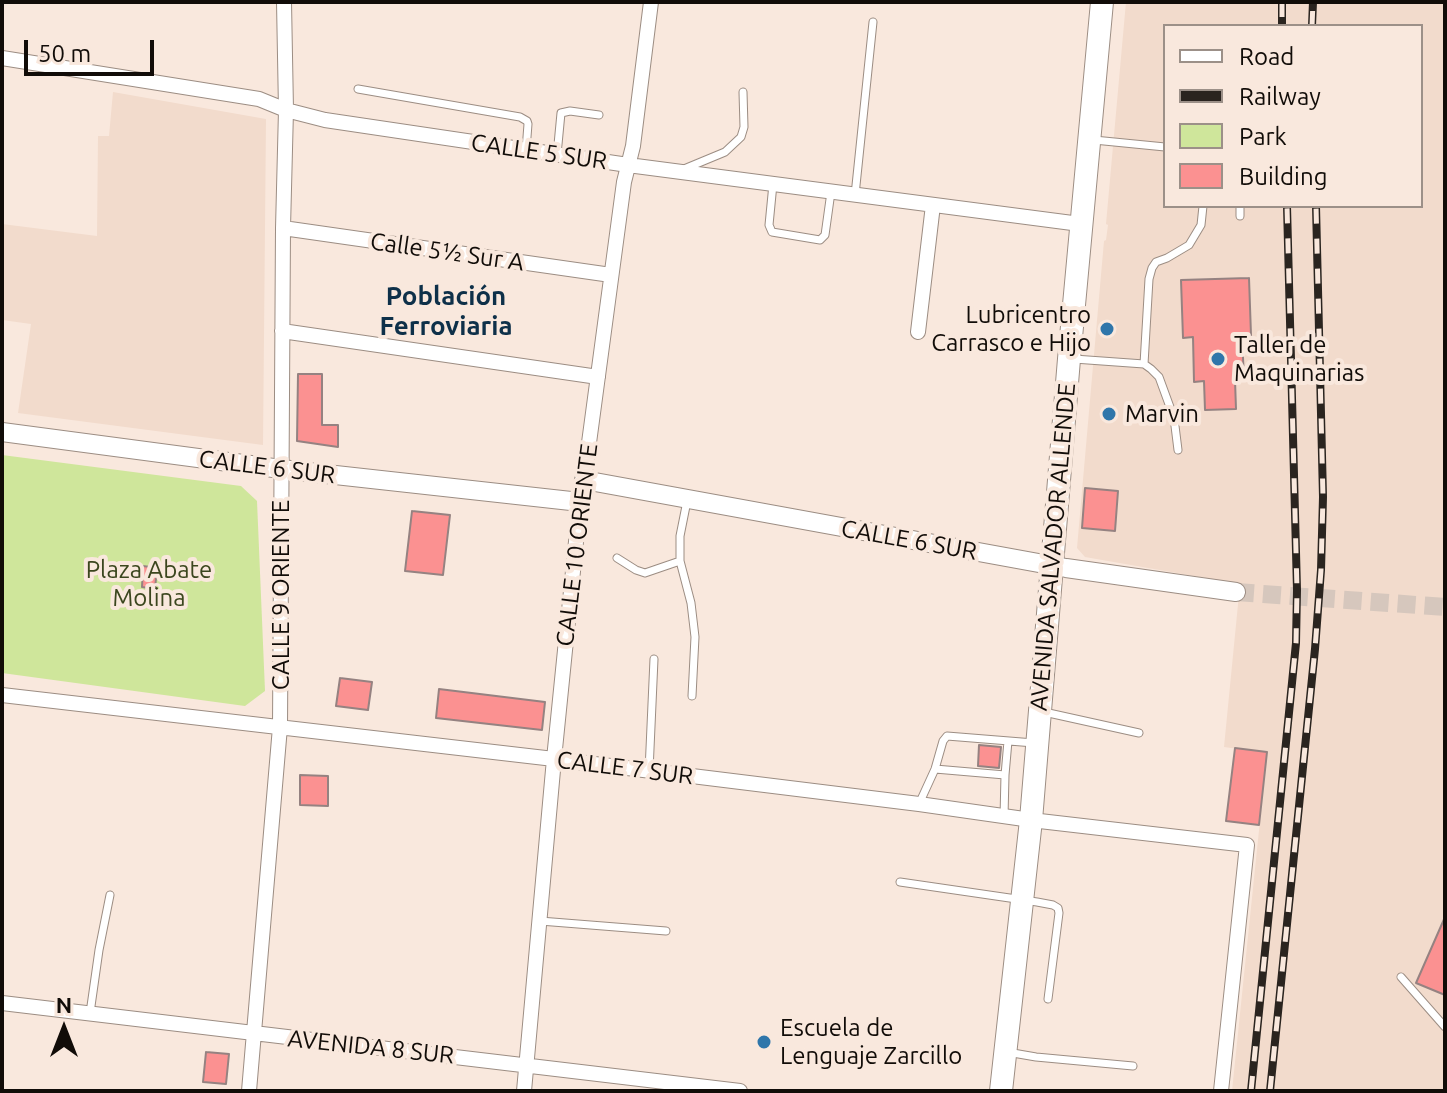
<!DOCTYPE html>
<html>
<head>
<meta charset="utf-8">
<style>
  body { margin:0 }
  #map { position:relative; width:1447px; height:1093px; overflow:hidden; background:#f9e8dd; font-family:Ubuntu,sans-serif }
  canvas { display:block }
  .frame { position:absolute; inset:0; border:4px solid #110c08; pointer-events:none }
  .legend { position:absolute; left:1163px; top:24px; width:260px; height:184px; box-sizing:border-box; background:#f9e8dd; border:2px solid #9c9088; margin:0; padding:10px 14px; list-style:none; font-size:24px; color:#110c08 }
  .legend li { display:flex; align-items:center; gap:16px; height:40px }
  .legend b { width:40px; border:2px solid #9c9088 }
  .north { position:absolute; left:24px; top:989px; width:80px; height:80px; -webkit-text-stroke:6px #f9e8dd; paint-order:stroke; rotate:0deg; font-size:22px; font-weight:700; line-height:32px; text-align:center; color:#110c08 }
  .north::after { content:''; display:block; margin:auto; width:28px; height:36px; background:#110c08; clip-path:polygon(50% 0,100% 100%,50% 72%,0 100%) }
  .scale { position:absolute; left:24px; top:40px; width:130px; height:36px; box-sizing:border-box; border:4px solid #110c08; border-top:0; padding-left:10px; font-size:24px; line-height:28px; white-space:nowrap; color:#110c08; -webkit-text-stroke:6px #f9e8dd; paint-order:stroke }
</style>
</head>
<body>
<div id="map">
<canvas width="1447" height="1093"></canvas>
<div class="frame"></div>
<ul class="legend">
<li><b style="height:10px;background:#fff"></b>Road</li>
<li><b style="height:10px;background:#2a241f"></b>Railway</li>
<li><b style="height:22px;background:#cfe69b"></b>Park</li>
<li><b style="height:22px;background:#fb9191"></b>Building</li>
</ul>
<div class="north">N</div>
<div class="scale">50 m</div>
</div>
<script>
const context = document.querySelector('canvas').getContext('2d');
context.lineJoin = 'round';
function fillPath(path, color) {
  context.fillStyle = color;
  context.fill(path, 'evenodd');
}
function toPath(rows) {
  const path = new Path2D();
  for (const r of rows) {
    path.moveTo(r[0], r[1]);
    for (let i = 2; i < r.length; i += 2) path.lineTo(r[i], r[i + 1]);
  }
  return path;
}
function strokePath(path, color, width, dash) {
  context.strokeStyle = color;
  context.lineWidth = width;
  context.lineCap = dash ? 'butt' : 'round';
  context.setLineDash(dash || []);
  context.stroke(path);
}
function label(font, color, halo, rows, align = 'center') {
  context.font = font + ' Ubuntu,sans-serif';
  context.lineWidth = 8;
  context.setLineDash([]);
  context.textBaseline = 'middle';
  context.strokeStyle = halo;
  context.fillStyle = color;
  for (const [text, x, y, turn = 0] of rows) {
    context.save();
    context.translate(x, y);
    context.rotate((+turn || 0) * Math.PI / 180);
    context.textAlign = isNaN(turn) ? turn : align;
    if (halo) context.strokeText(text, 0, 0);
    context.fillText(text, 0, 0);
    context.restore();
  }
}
fillPath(toPath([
  [1126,2,1445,2,1445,1091,1232,1091,1267,753,1224,747,1240,584,1085,557,1077,548,1104,241,1106,240,1108,225,1106,224],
  [1165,26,1421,26,1421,206,1165,206],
  [113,92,266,119,263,445,18,413,31,324,2,320,2,224,97,236,98,136,109,136]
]), '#f2dbcc');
fillPath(toPath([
  [2,455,241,486,257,501,265,691,245,706,2,673]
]), '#cfe69b');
const building = toPath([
  [1249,278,1251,335,1242,335,1244,380,1235,380,1236,409,1205,410,1204,381,1194,382,1193,337,1183,338,1181,280,1249,278],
  [298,374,322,374,322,425,338,425,338,447,297,441,298,374],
  [1085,488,1118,491,1115,531,1082,528,1085,488],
  [412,511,450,515,443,575,405,571,412,511],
  [143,566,157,568,155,589,142,587,143,566],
  [340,678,372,682,368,710,336,706,340,678],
  [439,689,545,702,542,730,436,718,439,689],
  [979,745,1001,747,999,768,978,766,979,745],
  [1235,748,1267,752,1259,825,1226,821,1235,748],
  [300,775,328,776,328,806,300,805,300,775],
  [1445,917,1445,995,1416,983,1445,917],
  [206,1052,229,1054,226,1084,203,1082,206,1052]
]);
fillPath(building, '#fb9191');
strokePath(building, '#958281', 2);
strokePath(toPath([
  [1236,592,1445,607]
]), '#d6c7bd', 18, [18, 9]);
const service = toPath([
  [358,89,520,117,527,121,528,124,526,150],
  [1094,140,1165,147],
  [557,155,561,113,570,111,599,115],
  [684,169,725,152,741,137,744,127,743,92],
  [773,184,769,225,772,232,820,240,825,235,831,192],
  [855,195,873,22],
  [1240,206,1240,216],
  [1074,359,1144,364,1149,279,1152,268,1156,262,1167,258,1189,245,1201,225,1203,206],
  [1144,364,1151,369,1159,377,1174,418,1178,450],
  [687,501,680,536,680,561,691,603,695,637,692,696],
  [617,558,636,570,645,573,680,561],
  [1044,712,1139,733],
  [935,769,1005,775,1004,817],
  [649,771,654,659],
  [1005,775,1008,741],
  [919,804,935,769,943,741,947,736,1034,743],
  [900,882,1037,902,1053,905,1058,908,1059,913,1048,999],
  [540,921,666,931],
  [1401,977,1445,1027],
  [90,1013,99,950,110,895],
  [1007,1052,1036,1057,1133,1066]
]);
const minor = toPath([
  [2,58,259,99,286,110,325,120,628,165,1080,224],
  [283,228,611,275],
  [282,331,598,377],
  [918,332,933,205],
  [584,480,624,182,633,146,651,2],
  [2,695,554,759,919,804,1031,820,1247,845,1221,1091],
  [2,1003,740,1091],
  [249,1091,280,727,283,228,286,110,284,2],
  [524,1091,554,759,580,502]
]);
const tertiary = toPath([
  [2,432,281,469,580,502,584,480,1066,568,1236,592]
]);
const primary = toPath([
  [1001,1091,1031,820,1069,359,1102,2]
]);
strokePath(service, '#9c8d83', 9);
strokePath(minor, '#9c8d83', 16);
strokePath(tertiary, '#9c8d83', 20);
strokePath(primary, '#9c8d83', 24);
strokePath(service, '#fff', 7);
strokePath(minor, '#fff', 14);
strokePath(tertiary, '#fff', 18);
strokePath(primary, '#fff', 22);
const rail = toPath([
  [1282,2,1282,26],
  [1312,26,1313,2],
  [1251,1091,1296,643,1297,590,1287,206],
  [1270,1091,1315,649,1321,570,1323,497,1316,206]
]);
strokePath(rail, '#2a241f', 8);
strokePath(rail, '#f9e8dd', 5, [15]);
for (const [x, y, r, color] of [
  [1107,329,8,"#2f76aa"],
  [1218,359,8,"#2f76aa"],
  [1109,414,8,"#2f76aa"],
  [764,1042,8,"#2f76aa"]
]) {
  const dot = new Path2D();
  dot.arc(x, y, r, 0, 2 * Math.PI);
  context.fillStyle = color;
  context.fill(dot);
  strokePath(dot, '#f9e8dd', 3);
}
label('24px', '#110c08', '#f9e8dd', [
  ["CALLE 5 SUR",539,152,8],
  ["Calle 5½ Sur A",447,252,8],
  ["CALLE 6 SUR",267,467,7],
  ["CALLE 6 SUR",909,540,10],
  ["CALLE 10 ORIENTE",577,545,-83],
  ["AVENIDA SALVADOR ALLENDE",1053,547,-85],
  ["CALLE 9 ORIENTE",281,595,-90],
  ["CALLE 7 SUR",625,768,7],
  ["AVENIDA 8 SUR",371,1047,6]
]);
label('24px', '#110c08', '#f9e8dd', [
  ["Lubricentro",1091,315,"right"],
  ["Carrasco e Hijo",1091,343,"right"],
  ["Taller de",1234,345],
  ["Maquinarias",1234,373],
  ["Marvin",1125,414],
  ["Escuela de",780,1028],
  ["Lenguaje Zarcillo",780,1056]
], 'left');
label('24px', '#3b461e', '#f9e8dd', [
  ["Plaza Abate",149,570],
  ["Molina",149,598]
]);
label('bold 26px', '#0e3049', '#f9e8dd', [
  ["Población",446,296],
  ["Ferroviaria",446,326]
]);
</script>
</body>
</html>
